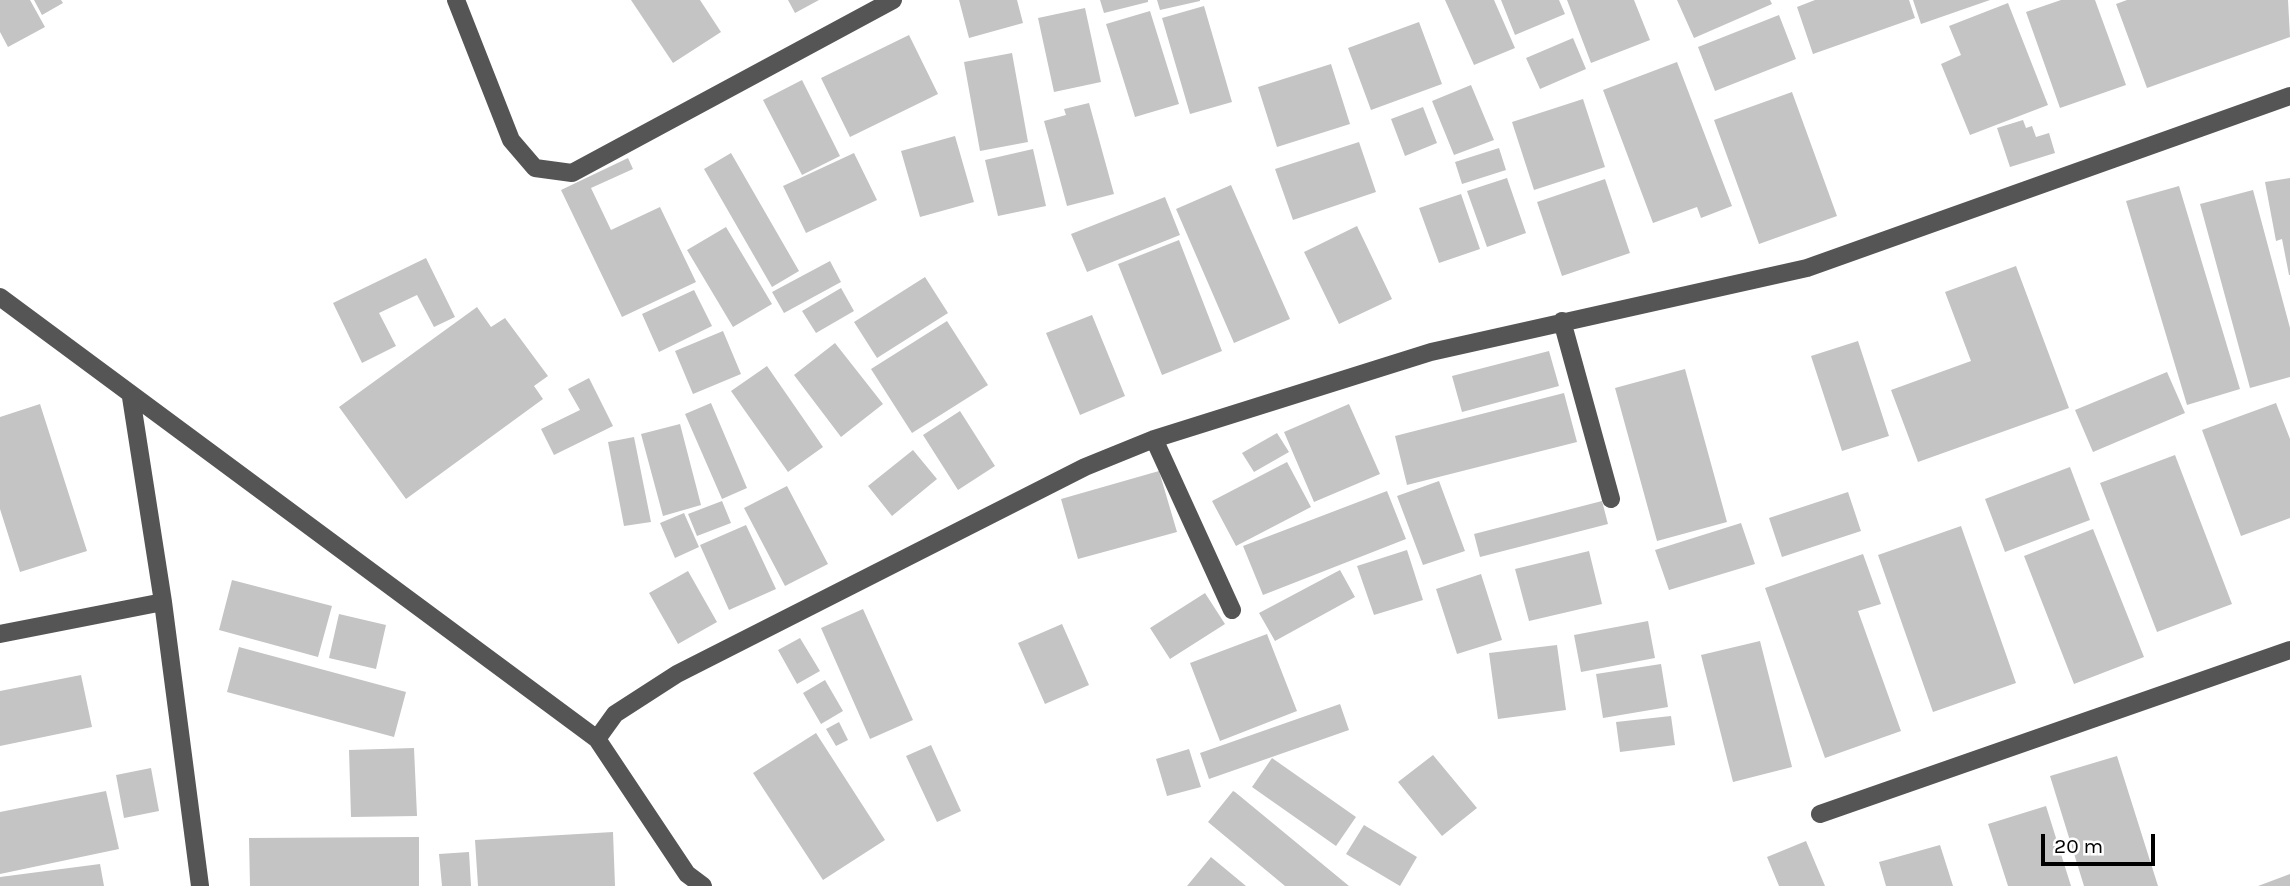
<!DOCTYPE html>
<html>
<head>
<meta charset="utf-8">
<style>
  body { margin:0 }
  #map { position:relative; width:2290px; height:886px; overflow:hidden; background:#fff; font-family:Karla,sans-serif }
  canvas { display:block }
  .scale { position:absolute; left:2041px; top:834px; width:114px; height:32px; box-sizing:border-box; border:4px solid #000; border-top:0; padding-left:9px; font-size:21px; line-height:24px; white-space:nowrap; color:#000; -webkit-text-stroke:5px #fff; paint-order:stroke }
</style>
</head>
<body>
<div id="map">
<canvas width="2290" height="886"></canvas>
<div class="scale">20 m</div>
</div>
<script>
const context = document.querySelector('canvas').getContext('2d');
context.lineJoin = 'round';
function fillPath(path, color) {
  context.fillStyle = color;
  context.fill(path, 'evenodd');
}
function toPath(rows) {
  const path = new Path2D();
  for (const r of rows) {
    path.moveTo(r[0], r[1]);
    for (let i = 2; i < r.length; i += 2) path.lineTo(r[i], r[i + 1]);
  }
  return path;
}
function strokePath(path, color, width, dash) {
  context.strokeStyle = color;
  context.lineWidth = width;
  context.lineCap = dash ? 'butt' : 'round';
  context.setLineDash(dash || []);
  context.stroke(path);
}
fillPath(toPath([
  [0,0,30,0,45,27,8,47,0,32],
  [34,0,61,0,63,3,42,15],
  [631,0,700,0,721,32,673,63],
  [788,0,819,0,795,13],
  [959,0,1017,0,1023,23,969,38],
  [1100,0,1148,0,1148,2,1104,13],
  [1157,0,1200,0,1200,1,1160,10],
  [1445,0,1494,0,1515,48,1474,65],
  [1501,0,1559,0,1565,14,1515,35],
  [1567,0,1634,0,1650,40,1591,63],
  [1677,0,1770,0,1772,4,1694,38],
  [1815,0,1909,0,1915,18,1813,54,1797,7],
  [1913,0,1990,0,1921,24],
  [2061,0,2095,0,2126,85,2060,108,2026,12],
  [2127,0,2288,0,2290,37,2147,88,2116,4],
  [2008,3,2048,105,1970,135,1941,64,1961,55,1949,26],
  [1204,6,1232,102,1190,114,1162,18],
  [1085,8,1101,82,1054,92,1038,18],
  [1150,11,1179,104,1135,117,1106,24],
  [1779,15,1796,59,1715,91,1698,47],
  [1419,22,1442,84,1371,110,1348,48],
  [909,35,938,94,850,137,821,78],
  [1573,38,1586,69,1540,89,1526,58],
  [1012,53,1028,142,980,151,964,62],
  [1677,62,1732,206,1701,218,1697,207,1653,223,1603,90],
  [1331,64,1350,124,1277,147,1258,87],
  [802,80,840,156,802,175,763,100],
  [1471,85,1494,140,1454,155,1432,101],
  [1792,92,1837,216,1759,244,1714,120],
  [1583,99,1605,167,1534,190,1512,122],
  [1089,103,1114,194,1067,206,1044,121,1066,115,1064,109],
  [1423,107,1437,143,1405,156,1391,119],
  [2023,120,2026,128,2032,126,2036,137,2049,133,2055,153,2010,167,1997,128],
  [955,136,974,202,920,217,901,151],
  [1359,142,1376,192,1293,220,1275,169],
  [1499,148,1506,170,1462,184,1455,162],
  [1033,149,1046,206,998,216,985,160],
  [731,153,799,271,772,287,704,169],
  [854,153,877,200,806,233,783,186],
  [628,158,633,169,591,188,611,230,660,207,696,282,622,317,561,190],
  [1507,178,1526,233,1487,247,1467,191],
  [2290,178,2290,275,2289,275,2282,239,2276,241,2265,182],
  [1605,179,1630,253,1562,276,1537,202],
  [1231,185,1290,319,1234,343,1176,209],
  [2179,186,2240,389,2187,405,2126,201],
  [2253,190,2290,328,2290,377,2250,388,2200,204],
  [1461,194,1480,249,1439,263,1419,208],
  [1165,197,1180,235,1087,272,1071,234],
  [1357,226,1392,299,1339,324,1304,252],
  [726,227,772,304,733,327,687,250],
  [1179,240,1222,351,1162,375,1118,264],
  [426,258,455,317,434,327,417,295,379,313,396,346,362,363,333,303],
  [830,261,841,282,784,313,772,292],
  [2016,266,2069,408,1918,462,1891,390,1971,361,1945,292],
  [925,277,948,313,877,358,854,322],
  [841,288,854,311,816,333,802,311],
  [694,290,712,326,659,352,642,314],
  [477,307,491,327,505,318,548,376,534,386,543,399,406,499,339,407],
  [1092,315,1125,396,1080,415,1046,333],
  [947,321,988,385,912,433,871,369],
  [723,331,741,374,693,394,675,351],
  [1858,341,1889,436,1842,451,1811,356],
  [835,343,883,404,841,437,794,375],
  [1549,351,1559,386,1462,412,1452,376],
  [767,366,823,447,788,472,731,391],
  [1685,369,1727,522,1657,541,1615,388],
  [2167,372,2185,413,2093,452,2075,410],
  [589,378,613,426,554,455,541,429,580,410,568,389],
  [1564,393,1577,442,1407,485,1395,436],
  [711,403,747,488,722,499,685,414],
  [2276,403,2290,439,2290,518,2241,536,2202,430],
  [40,404,87,551,20,572,0,509,0,417],
  [1349,404,1380,474,1314,502,1284,432],
  [960,411,995,466,958,490,923,435],
  [680,424,701,505,663,516,641,434],
  [1277,433,1289,452,1254,472,1242,453],
  [634,437,651,522,624,526,608,442],
  [913,450,937,479,892,516,868,486],
  [2175,455,2232,604,2157,632,2100,483],
  [1287,462,1311,507,1236,546,1212,501],
  [2070,467,2090,520,2005,552,1985,499],
  [1159,471,1177,532,1078,559,1061,499],
  [1439,481,1465,551,1423,565,1397,496],
  [787,486,828,564,785,586,744,508],
  [1387,491,1406,539,1263,595,1243,546],
  [1848,492,1861,531,1782,557,1769,518],
  [722,501,731,523,697,536,688,514],
  [1602,501,1608,524,1480,557,1474,534],
  [684,513,699,547,675,558,660,523],
  [1741,523,1755,564,1669,590,1655,550],
  [746,525,776,589,729,610,700,545],
  [1961,526,2016,683,1933,712,1878,555],
  [2093,529,2144,657,2074,684,2024,556],
  [1407,550,1423,600,1374,615,1357,566],
  [1589,551,1602,604,1529,621,1515,569],
  [1863,554,1881,604,1858,611,1901,731,1825,758,1765,588],
  [1340,570,1355,597,1275,641,1259,613],
  [688,571,717,622,678,644,649,593],
  [1481,574,1502,640,1457,654,1436,589],
  [232,580,332,606,318,657,219,630],
  [1205,593,1225,624,1170,659,1150,628],
  [863,609,913,720,870,739,821,628],
  [339,614,386,625,376,669,329,658],
  [1648,621,1655,658,1581,672,1574,635],
  [1062,624,1089,685,1045,704,1018,643],
  [1267,634,1297,711,1220,741,1190,663],
  [800,638,820,671,797,684,778,650],
  [1760,641,1792,767,1733,782,1701,655],
  [1557,645,1566,710,1498,719,1489,653],
  [239,647,406,692,394,737,227,692],
  [1661,664,1668,707,1603,718,1596,674],
  [81,675,92,727,0,746,0,691],
  [825,680,843,711,821,724,803,693],
  [1340,704,1349,730,1209,779,1200,753],
  [1671,716,1675,745,1620,752,1616,722],
  [839,722,848,740,836,746,826,729],
  [816,733,885,840,823,880,753,773],
  [931,745,961,811,937,822,906,756],
  [414,748,417,816,351,817,349,750],
  [1189,749,1201,787,1167,796,1156,759],
  [1433,755,1477,808,1442,836,1398,782],
  [2117,756,2158,886,2084,886,2050,776],
  [1272,758,1356,817,1336,846,1252,787],
  [151,768,159,811,124,818,116,775],
  [106,791,119,849,0,874,0,812],
  [1233,791,1235,792,1349,886,1285,886,1208,822],
  [2046,806,2071,886,2008,886,1988,824],
  [1364,825,1417,857,1400,886,1346,854],
  [613,832,615,886,478,886,475,840],
  [419,837,419,886,250,886,249,838],
  [1806,841,1825,886,1779,886,1767,857],
  [1940,845,1953,886,1886,886,1879,862],
  [469,852,471,886,442,886,439,854],
  [1211,857,1246,886,1187,886],
  [100,864,104,886,0,886,0,877],
  [2290,874,2290,886,2258,886]
]), '#c4c4c4');
strokePath(toPath([
  [456,0,511,140,535,168,572,173,893,0],
  [0,297,597,739,687,874,703,886],
  [1562,321,1611,499],
  [131,397,163,602,200,886],
  [1154,439,1232,610],
  [0,634,163,602],
  [597,739,615,714,677,674,1085,467,1154,439,1431,352,1807,268,2290,96],
  [1820,814,2290,650]
]), '#555', 18);
</script>
</body>
</html>
